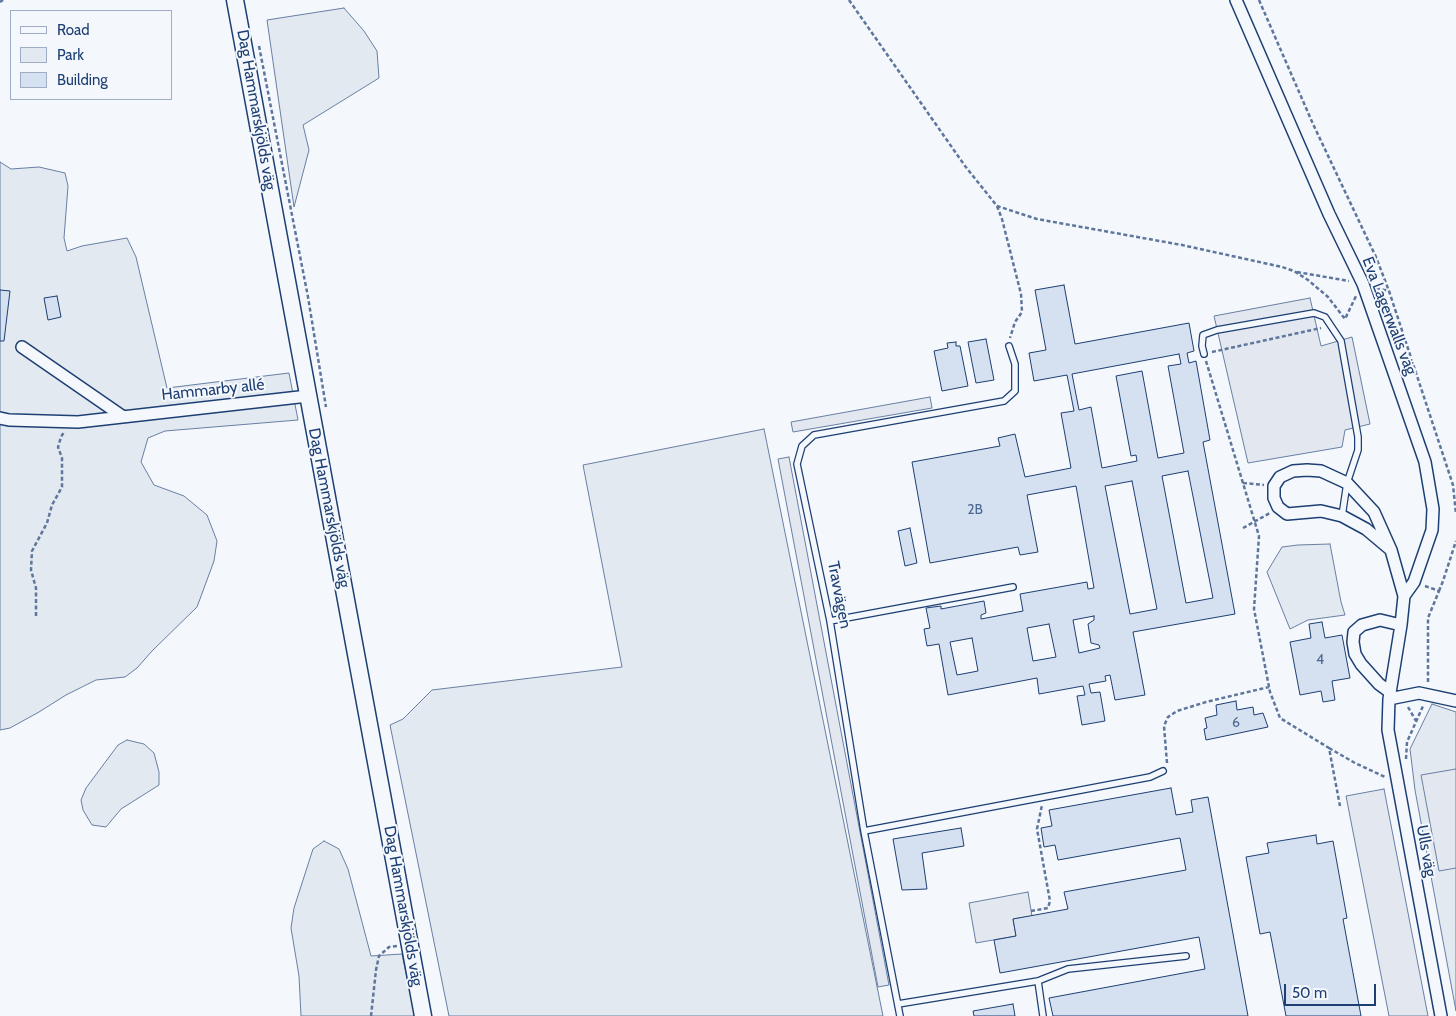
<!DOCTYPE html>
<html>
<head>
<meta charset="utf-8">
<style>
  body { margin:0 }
  #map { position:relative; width:1456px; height:1016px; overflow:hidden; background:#f4f7fb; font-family:Cabin,sans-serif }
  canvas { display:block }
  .legend { position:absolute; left:10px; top:10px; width:162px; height:90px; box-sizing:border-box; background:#f4f7fb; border:1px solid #9eadc5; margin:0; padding:6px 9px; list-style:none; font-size:15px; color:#1d3f73 }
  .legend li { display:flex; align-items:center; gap:10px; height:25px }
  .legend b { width:25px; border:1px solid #9eadc5 }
  .scale { position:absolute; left:1284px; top:984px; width:92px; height:22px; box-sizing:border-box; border:2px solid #1d3f73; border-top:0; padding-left:6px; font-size:15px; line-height:18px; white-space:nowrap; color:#1d3f73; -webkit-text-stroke:4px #f4f7fb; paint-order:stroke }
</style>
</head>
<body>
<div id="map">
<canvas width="1456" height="1016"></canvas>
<ul class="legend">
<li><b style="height:6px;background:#f4f7fb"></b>Road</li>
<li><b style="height:14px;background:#e3e9f0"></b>Park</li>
<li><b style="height:14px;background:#d5e0f0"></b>Building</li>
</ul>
<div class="scale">50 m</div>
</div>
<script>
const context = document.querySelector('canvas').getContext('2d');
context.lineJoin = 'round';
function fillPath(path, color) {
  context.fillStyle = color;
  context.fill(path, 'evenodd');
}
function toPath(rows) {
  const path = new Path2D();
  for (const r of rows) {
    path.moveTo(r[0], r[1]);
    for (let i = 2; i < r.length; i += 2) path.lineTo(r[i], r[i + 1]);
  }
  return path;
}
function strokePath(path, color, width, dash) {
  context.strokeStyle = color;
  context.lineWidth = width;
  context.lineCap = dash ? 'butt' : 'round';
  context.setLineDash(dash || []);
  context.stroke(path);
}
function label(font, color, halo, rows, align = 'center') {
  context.font = font + ' Cabin,sans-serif';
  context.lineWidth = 4;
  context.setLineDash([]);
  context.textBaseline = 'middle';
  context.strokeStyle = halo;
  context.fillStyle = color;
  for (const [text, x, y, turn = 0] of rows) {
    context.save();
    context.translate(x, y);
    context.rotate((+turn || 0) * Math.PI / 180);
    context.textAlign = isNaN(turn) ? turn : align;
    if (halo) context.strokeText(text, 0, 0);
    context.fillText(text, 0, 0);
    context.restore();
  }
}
const green = toPath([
  [344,8,364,31,377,51,379,78,303,125,309,150,294,207,267,20,344,8],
  [0,162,11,169,39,167,65,173,68,186,64,238,67,251,82,246,127,238,136,257,167,388,289,373,298,420,165,431,148,438,141,462,154,485,184,496,207,515,217,541,214,561,197,607,152,651,137,668,125,677,96,680,66,695,39,712,10,728,0,730,0,162],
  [764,429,883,1016,449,1016,390,725,403,719,432,690,622,667,583,465,764,429],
  [1330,544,1341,602,1345,615,1308,620,1290,629,1267,572,1282,547,1298,545,1330,544],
  [1432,704,1456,712,1456,1011,1415,790,1410,749,1432,704],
  [127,740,144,744,154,753,159,772,159,785,121,809,106,827,92,825,83,810,81,800,86,788,118,745,127,740],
  [324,841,339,849,348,869,371,956,402,954,415,1016,301,1016,299,976,291,928,294,908,313,849,324,841]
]);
fillPath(green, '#e3e9f0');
strokePath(green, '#687fa3', 1);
const parking = toPath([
  [1310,298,1321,346,1352,337,1370,424,1345,430,1342,447,1248,463,1214,316,1310,298],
  [930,397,932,408,793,432,791,422,930,397],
  [789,457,889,985,878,987,778,459,789,457],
  [1456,769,1456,868,1439,871,1421,775,1456,769],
  [1384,789,1428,1016,1389,1016,1346,796,1384,789],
  [1028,892,1032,916,1013,919,1016,936,976,943,969,903,1028,892]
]);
fillPath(parking, '#e3e8f0');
strokePath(parking, '#687fa3', 1);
const building = toPath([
  [1064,285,1075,344,1189,323,1194,351,1187,353,1189,363,1196,361,1210,440,1203,442,1235,614,1133,632,1145,695,1115,700,1110,675,1105,676,1106,681,1089,684,1091,693,1100,692,1105,721,1082,725,1077,696,1085,695,1083,686,1039,694,1037,678,948,695,939,644,927,646,924,629,930,628,926,608,941,606,941,609,984,601,986,613,981,615,981,619,1023,611,1020,594,1087,582,1088,589,1094,588,1076,486,1027,495,1038,552,1020,555,1018,547,930,563,912,462,1000,446,998,438,1015,434,1025,477,1071,468,1061,413,1074,411,1067,375,1034,381,1029,353,1046,350,1035,290,1064,285],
  [1179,354,1181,364,1168,366,1184,453,1158,458,1142,371,1116,376,1131,456,1136,455,1137,461,1102,468,1091,407,1079,410,1072,374,1179,354],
  [1188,471,1213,598,1186,603,1162,476,1188,471],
  [1132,481,1157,609,1130,614,1105,486,1132,481],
  [1094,616,1094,620,1088,624,1091,643,1099,645,1100,648,1079,653,1073,620,1094,616],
  [1049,624,1056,657,1033,661,1027,628,1049,624],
  [972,638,978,671,957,675,950,642,972,638],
  [0,290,10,291,4,341,0,341,0,290],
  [57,296,61,317,48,320,44,298,57,296],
  [986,339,994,380,976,383,968,342,986,339],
  [956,342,956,346,960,346,968,386,942,391,934,351,948,348,947,343,956,342],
  [910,528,917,563,905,566,898,531,910,528],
  [1322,622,1325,638,1342,635,1350,678,1332,681,1335,700,1323,702,1321,691,1300,695,1290,642,1311,638,1309,624,1322,622],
  [1236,701,1237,710,1253,707,1254,715,1263,713,1268,727,1206,740,1204,729,1207,728,1205,718,1217,715,1216,705,1236,701],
  [1171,788,1176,815,1193,812,1191,800,1208,797,1248,1016,1053,1016,1049,998,1205,969,1199,937,1000,973,994,940,1016,936,1013,919,1068,909,1064,892,1186,870,1180,838,1058,860,1055,845,1044,847,1041,828,1052,826,1049,810,1171,788],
  [961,828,964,846,922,853,927,889,902,890,893,839,961,828],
  [1316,835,1317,844,1333,841,1347,918,1343,919,1361,1016,1286,1016,1270,932,1260,934,1246,857,1269,853,1267,843,1316,835],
  [1013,1004,1015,1016,974,1016,973,1011,1013,1004]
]);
fillPath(building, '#d5e0f0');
strokePath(building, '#1d3f73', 1);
const lane = toPath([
  [1204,354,1202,346,1203,335,1217,330,1314,313,1325,317,1341,341,1358,437,1358,450,1347,483,1342,516],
  [830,621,1013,587],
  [864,831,1150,777,1163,771],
  [1038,981,1043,1016],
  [898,1004,1038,981,1068,969,1186,956],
  [900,1016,864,831,830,621,797,464,802,446,814,435,1004,401,1015,391,1015,364,1009,346]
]);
const street = toPath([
  [1236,0,1329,214,1363,284,1425,462,1433,509,1432,530,1414,582,1404,596],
  [22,347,122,416],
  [0,418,9,420,78,422,308,396],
  [1391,550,1366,529,1342,516,1321,511,1287,514,1278,507,1274,498,1274,486,1280,477,1293,471,1307,470,1321,471,1347,483,1374,512,1391,550,1404,596,1401,625,1389,699,1388,730,1441,1016],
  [1390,692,1379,684,1361,664,1355,654,1353,642,1354,632,1362,625,1380,620,1401,625],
  [1389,699,1419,693,1456,701]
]);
const secondary = toPath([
  [235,0,423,1016]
]);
strokePath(lane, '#1d3f73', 8);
strokePath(street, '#1d3f73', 14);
strokePath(secondary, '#1d3f73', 19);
strokePath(toPath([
  [849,0,965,166,997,206,1037,219,1182,245,1282,267,1294,271,1308,280,1328,297,1345,319,1356,296],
  [1259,0,1313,124,1376,257,1389,291,1453,485,1456,514],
  [0,2,3,0],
  [259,46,308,297,326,407],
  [997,206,1002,219,1021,294,1022,312,1015,322,1010,338],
  [1369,271,1376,257],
  [1297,272,1349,281],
  [1376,288,1389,291],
  [1212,352,1321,328],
  [1206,361,1259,536,1254,609,1270,692,1280,718,1329,748,1340,806],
  [1243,483,1264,485],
  [1243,528,1270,513],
  [1425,586,1439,591,1428,618,1428,684],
  [1439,591,1443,581,1456,541],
  [36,616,36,588,31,570,32,551,47,523,52,505,62,487,62,458,58,447,61,437,64,432],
  [1408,707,1416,721],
  [1329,748,1355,763,1385,777],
  [1406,759,1407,742,1423,706],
  [1167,763,1164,726,1168,717,1177,711,1206,702,1269,687],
  [1031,911,1048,908,1050,901,1037,829,1042,805],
  [371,1016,376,970,379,956,389,947,397,946]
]), '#5e769c', 2.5, [4, 2.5]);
strokePath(lane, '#f4f7fb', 5.5);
strokePath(street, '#f4f7fb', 11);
strokePath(secondary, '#f4f7fb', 16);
label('14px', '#4b6792', null, [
  ["2B",975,510],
  ["4",1320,660],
  ["6",1236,723]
]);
label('16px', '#1d3f73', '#f4f7fb', [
  ["Dag Hammarskjölds väg",256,110,80],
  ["Eva Lagerwalls väg",1389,316,69],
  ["Hammarby allé",213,390,-6],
  ["Dag Hammarskjölds väg",329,508,79],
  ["Travvägen",839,595,79],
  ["Ulls väg",1426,851,80],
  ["Dag Hammarskjölds väg",403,906,80]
]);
</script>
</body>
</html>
